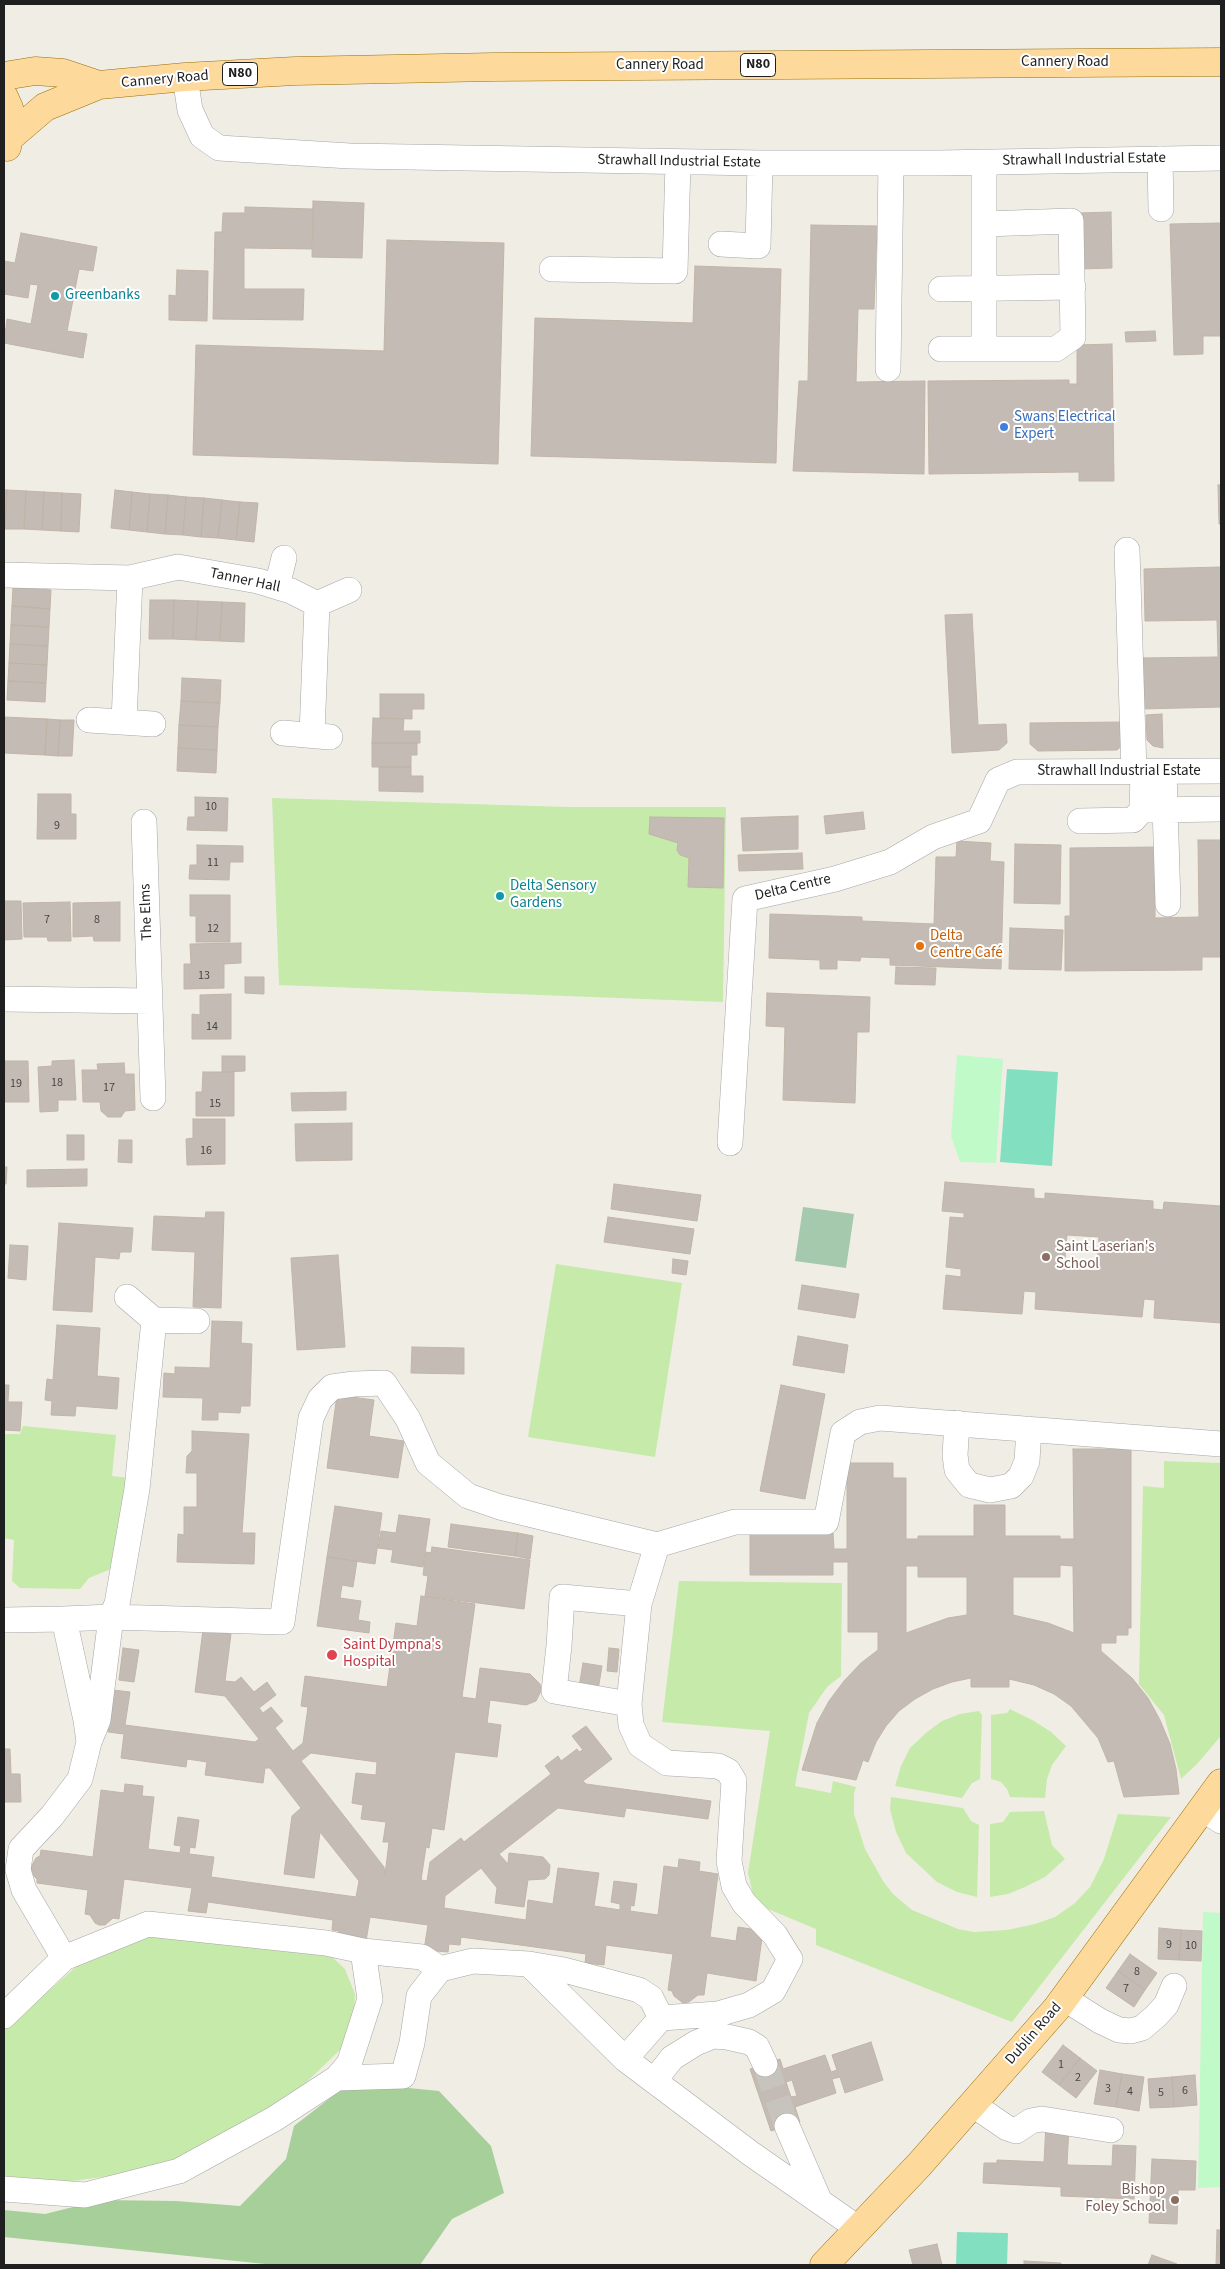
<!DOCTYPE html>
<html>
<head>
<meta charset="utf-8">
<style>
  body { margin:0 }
  #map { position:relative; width:1225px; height:2269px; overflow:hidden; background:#f0ede5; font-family:"Source Sans 3",sans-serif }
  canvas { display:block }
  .frame { position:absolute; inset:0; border:5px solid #1f1f1f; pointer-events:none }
</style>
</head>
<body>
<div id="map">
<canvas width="1225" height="2269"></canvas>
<div class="frame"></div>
</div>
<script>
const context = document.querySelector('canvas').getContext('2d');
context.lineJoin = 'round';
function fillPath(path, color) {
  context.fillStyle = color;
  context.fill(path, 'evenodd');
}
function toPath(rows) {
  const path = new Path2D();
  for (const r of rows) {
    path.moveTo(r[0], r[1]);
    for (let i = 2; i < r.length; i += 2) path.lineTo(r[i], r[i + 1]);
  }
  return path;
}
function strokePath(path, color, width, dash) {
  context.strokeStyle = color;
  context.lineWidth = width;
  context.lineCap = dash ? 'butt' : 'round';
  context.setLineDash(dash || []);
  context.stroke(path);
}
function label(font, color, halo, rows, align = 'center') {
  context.font = font + ' "Source Sans 3",sans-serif';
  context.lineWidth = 4;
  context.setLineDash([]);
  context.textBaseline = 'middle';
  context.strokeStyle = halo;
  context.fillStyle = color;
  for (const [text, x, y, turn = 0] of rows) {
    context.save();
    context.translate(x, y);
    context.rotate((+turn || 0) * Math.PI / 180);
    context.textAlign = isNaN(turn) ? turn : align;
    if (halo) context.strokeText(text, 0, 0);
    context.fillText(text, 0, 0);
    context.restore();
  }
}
fillPath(toPath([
  [272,798,569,807,726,807,723,1002,279,985],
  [556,1264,682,1283,655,1457,528,1437],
  [23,1426,116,1435,112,1476,130,1478,111,1569,89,1578,80,1589,20,1588,12,1581,14,1540,4,1538,4,1452,5,1434,20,1434],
  [1164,1461,1221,1463,1221,1736,1197,1764,1181,1779,1164,1715,1139,1684,1143,1486,1164,1488],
  [679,1581,842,1583,841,1676,827,1687,809,1713,795,1786,831,1793,833,1781,856,1787,854,1793,854,1814,865,1849,883,1881,893,1894,912,1910,958,1929,974,1932,1007,1930,1035,1924,1055,1917,1075,1903,1090,1887,1104,1859,1118,1814,1171,1817,1012,2022,816,1945,816,1929,768,1909,753,1894,748,1873,770,1731,662,1722],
  [1010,1709,1034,1721,1051,1732,1066,1746,1052,1765,1047,1779,1045,1798,1010,1797,1007,1789,1001,1782,991,1779,991,1715,1007,1713],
  [979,1711,982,1715,980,1779,972,1783,962,1798,895,1786,901,1766,910,1748,927,1732,942,1721,960,1714],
  [891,1797,963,1808,971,1821,979,1825,977,1897,957,1892,937,1882,906,1853,896,1832,890,1809],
  [1044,1811,1052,1845,1065,1859,1045,1877,1025,1887,1008,1894,990,1897,990,1824,1003,1822,1010,1812],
  [147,1935,331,1956,345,1969,355,1994,354,2018,343,2047,290,2098,211,2144,145,2171,66,2182,4,2176,4,2030,77,1966]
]), '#c6eaaa');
fillPath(toPath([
  [388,2086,439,2091,491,2146,504,2193,452,2219,420,2265,275,2265,4,2237,4,2210,45,2214,101,2200,176,2201,240,2206,286,2159,294,2126,343,2088]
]), '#a6cf99');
fillPath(toPath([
  [803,1207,854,1214,846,1268,795,1261]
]), '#a5c9ad');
fillPath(toPath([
  [957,1055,1003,1059,996,1163,960,1162,951,1136],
  [1203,1912,1221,1913,1221,2187,1198,2188]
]), '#c1fac9');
fillPath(toPath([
  [1007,1069,1058,1072,1052,1166,1000,1162],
  [957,2232,1008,2233,1007,2265,956,2265]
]), '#82e0c1');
const building = toPath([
  [313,201,364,203,362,258,312,257,313,201],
  [245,207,313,209,313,249,244,248,244,289,304,289,303,320,213,319,215,232,222,232,223,213,245,213,245,207],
  [1111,212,1112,268,1081,269,1080,213,1111,212],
  [1221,223,1221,336,1203,336,1203,354,1174,355,1170,224,1221,223],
  [811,225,877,226,874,309,858,309,856,382,925,381,924,474,793,471,799,381,808,381,811,225],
  [21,233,97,247,93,271,79,269,67,331,87,334,83,358,4,343,7,319,31,324,38,285,30,284,28,298,4,294,4,261,15,263,21,233],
  [387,240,504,243,498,464,193,455,196,345,384,351,387,240],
  [695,266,781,269,776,463,531,456,535,318,693,323,695,266],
  [177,270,208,271,207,321,169,320,169,295,176,296,177,270],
  [1155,331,1156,341,1126,342,1125,332,1155,331],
  [1112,344,1114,481,1079,481,1079,472,929,474,928,381,1069,380,1069,384,1077,384,1077,345,1112,344],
  [1218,485,1221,485,1221,524,1219,524,1218,485],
  [4,490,7,490,5,529,4,529,4,490],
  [7,490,26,491,24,529,5,529,7,490],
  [115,490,132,492,129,530,111,528,115,490],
  [26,491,44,492,42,530,24,529,26,491],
  [44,492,62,493,61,531,42,530,44,492],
  [132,492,150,494,147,532,129,530,132,492],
  [62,493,81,494,79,532,61,531,62,493],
  [150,494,168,495,165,534,147,532,150,494],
  [168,495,186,497,183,535,165,534,168,495],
  [186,497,204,498,201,537,183,535,186,497],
  [204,498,222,500,218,538,201,537,204,498],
  [222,500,240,502,236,540,218,538,222,500],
  [240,502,258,503,254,542,236,540,240,502],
  [1221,567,1221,707,1141,709,1140,658,1218,657,1217,620,1145,621,1144,569,1221,567],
  [13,587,51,590,50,609,12,606,13,587],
  [150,600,174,600,173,639,149,639,150,600],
  [174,600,198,601,196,640,173,639,174,600],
  [198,601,222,602,220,641,196,640,198,601],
  [222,602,245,603,244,642,220,641,222,602],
  [12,606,50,609,49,627,11,625,12,606],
  [972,614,978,725,1006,724,1007,743,999,750,952,753,945,615,972,614],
  [11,625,49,627,48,646,10,644,11,625],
  [10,644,48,646,47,665,9,663,10,644],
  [9,663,47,665,46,683,8,681,9,663],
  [182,678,221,680,220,703,181,701,182,678],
  [8,681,46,683,45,702,7,700,8,681],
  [380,694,424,694,424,709,412,709,412,719,380,718,380,694],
  [181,701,220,703,218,727,179,725,181,701],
  [1162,714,1163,748,1153,746,1147,740,1146,715,1162,714],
  [4,717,47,719,45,755,4,753,4,717],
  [373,718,404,719,403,731,420,731,420,743,372,743,373,718],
  [47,719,60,720,58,756,45,755,47,719],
  [60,720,74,720,72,756,58,756,60,720],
  [1124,722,1125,743,1117,750,1038,751,1030,744,1030,723,1124,722],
  [179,725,218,727,217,750,178,748,179,725],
  [372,743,417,743,417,755,411,755,411,767,372,767,372,743],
  [178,748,217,750,216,773,177,771,178,748],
  [379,767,411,767,411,776,423,776,423,792,379,791,379,767],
  [38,794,71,794,71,814,76,814,76,839,37,839,38,794],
  [195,797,228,798,227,831,187,830,188,817,195,817,195,797],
  [863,812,865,829,826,834,824,816,863,812],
  [798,816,798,849,743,851,741,818,798,816],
  [650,817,724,818,723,888,688,887,689,858,680,855,677,850,678,843,649,834,650,817],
  [1198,840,1221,840,1221,957,1202,957,1202,970,1065,971,1065,916,1070,916,1070,848,1155,847,1155,918,1199,917,1198,840],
  [957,841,991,843,990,861,1004,862,1001,969,890,965,890,958,861,957,860,961,837,960,837,969,820,969,820,960,769,958,770,914,862,917,862,921,934,924,936,857,956,857,957,841],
  [1015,844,1061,845,1060,904,1014,903,1015,844],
  [197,845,243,846,243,862,230,862,229,880,189,879,190,865,197,865,197,845],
  [802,853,803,869,739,871,738,855,802,853],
  [190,895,230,895,230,942,196,942,196,916,190,916,190,895],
  [4,901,21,901,22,939,4,940,4,901],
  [70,902,71,941,48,941,47,937,24,937,23,903,70,902],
  [120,902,120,941,94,941,93,936,73,937,73,903,120,902],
  [1010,928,1063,930,1061,970,1009,969,1010,928],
  [241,943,241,963,224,964,224,988,184,989,184,964,191,964,190,944,241,943],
  [896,967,936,968,935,985,895,984,896,967],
  [245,977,264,977,264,994,245,993,245,977],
  [767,993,870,997,869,1032,857,1032,855,1103,783,1100,785,1027,766,1026,767,993],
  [231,994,231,1039,192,1039,192,1014,200,1015,200,995,231,994],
  [222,1056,245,1056,245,1071,222,1072,222,1056],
  [74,1060,76,1100,58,1100,58,1111,40,1112,38,1067,52,1066,52,1061,74,1060],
  [5,1061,28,1061,29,1102,4,1102,5,1061],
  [124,1063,125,1074,134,1074,135,1110,125,1111,121,1117,108,1117,101,1111,100,1102,83,1102,82,1070,98,1070,97,1064,124,1063],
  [203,1072,234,1072,234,1116,196,1116,196,1092,202,1092,203,1072],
  [346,1092,346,1110,292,1111,291,1093,346,1092],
  [193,1119,225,1119,225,1164,187,1165,186,1139,193,1138,193,1119],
  [352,1123,352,1160,296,1161,295,1124,352,1123],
  [67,1135,84,1135,84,1160,67,1160,67,1135],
  [119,1140,132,1140,132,1163,118,1162,119,1140],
  [4,1167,7,1167,6,1184,4,1184,4,1167],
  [87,1169,87,1186,27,1187,27,1170,87,1169],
  [945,1182,1034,1189,1034,1198,1045,1199,1045,1193,1153,1201,1153,1209,1163,1210,1164,1202,1221,1206,1221,1323,1154,1318,1155,1300,1144,1299,1142,1317,1035,1309,1036,1292,1024,1291,1022,1314,943,1309,946,1275,961,1277,961,1269,946,1267,950,1217,964,1218,964,1213,942,1211,945,1182],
  [1067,1235,1099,1237,1097,1271,1064,1269,1067,1235],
  [614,1184,701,1195,697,1221,611,1209,614,1184],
  [206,1212,224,1212,221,1308,193,1307,195,1252,152,1250,154,1216,205,1218,206,1212],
  [608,1217,694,1229,690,1254,604,1242,608,1217],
  [59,1223,133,1228,131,1252,120,1252,119,1259,95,1257,92,1312,53,1310,59,1223],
  [10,1245,28,1246,26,1280,8,1278,10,1245],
  [338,1255,345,1347,297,1350,291,1258,338,1255],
  [673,1259,688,1261,686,1275,672,1273,673,1259],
  [802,1285,859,1294,855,1318,798,1309,802,1285],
  [212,1321,242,1322,241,1343,252,1344,250,1406,241,1406,240,1413,218,1412,218,1420,202,1420,203,1398,163,1397,164,1373,175,1374,175,1367,210,1368,212,1321],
  [57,1325,100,1328,97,1376,119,1378,117,1409,76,1406,75,1416,51,1415,52,1401,45,1400,47,1379,53,1380,57,1325],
  [798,1336,848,1345,844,1373,793,1365,798,1336],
  [412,1347,464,1348,464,1374,411,1373,412,1347],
  [4,1385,9,1385,8,1402,22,1402,20,1431,4,1430,4,1385],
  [781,1385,825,1394,805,1499,760,1491,781,1385],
  [337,1395,374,1400,369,1436,404,1441,398,1478,327,1468,337,1395],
  [192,1431,249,1434,242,1533,255,1533,254,1564,177,1562,178,1534,184,1535,184,1507,197,1507,197,1473,186,1473,187,1456,192,1451,192,1431],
  [1073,1449,1131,1449,1131,1628,1128,1628,1128,1635,1116,1635,1116,1643,1101,1643,1101,1651,1132,1678,1148,1698,1160,1720,1170,1744,1176,1769,1179,1794,1124,1797,1114,1761,1108,1762,1098,1738,1071,1706,1054,1694,1034,1685,1009,1679,1009,1687,971,1687,971,1678,952,1682,933,1689,915,1699,899,1711,886,1726,876,1742,868,1762,863,1760,856,1780,802,1770,817,1723,829,1701,844,1681,861,1663,878,1650,878,1632,848,1632,848,1562,833,1562,833,1575,750,1575,750,1533,833,1533,834,1549,847,1549,847,1463,893,1463,893,1478,906,1478,906,1539,918,1539,918,1536,974,1536,974,1505,1005,1505,1005,1536,1060,1536,1060,1539,1074,1539,1073,1449],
  [1060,1565,1073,1566,1074,1633,1048,1623,1013,1615,1013,1577,1060,1577,1060,1565],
  [906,1566,918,1566,918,1577,967,1577,967,1615,948,1618,906,1633,906,1566],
  [335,1506,382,1513,375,1564,327,1557,335,1506],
  [399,1515,430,1519,423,1567,391,1562,393,1550,378,1548,381,1531,396,1533,399,1515],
  [451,1524,518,1533,515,1556,448,1547,451,1524],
  [518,1533,533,1536,530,1559,515,1556,518,1533],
  [432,1547,530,1560,524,1609,425,1596,428,1576,423,1575,426,1552,431,1553,432,1547],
  [327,1557,357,1561,353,1587,342,1585,340,1598,361,1601,358,1620,370,1622,369,1633,317,1626,327,1557],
  [421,1596,475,1604,462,1697,476,1699,480,1668,530,1674,540,1684,541,1691,536,1701,526,1705,490,1700,487,1723,501,1725,497,1757,455,1752,444,1830,432,1828,429,1848,426,1847,421,1880,427,1881,430,1862,461,1838,464,1842,551,1774,545,1766,558,1756,561,1761,577,1749,579,1752,583,1750,572,1736,586,1726,612,1759,583,1781,586,1784,711,1801,708,1819,626,1808,624,1817,558,1808,499,1854,508,1864,509,1853,543,1857,550,1865,549,1875,545,1879,528,1880,524,1907,495,1903,497,1888,481,1868,445,1896,444,1908,526,1920,528,1900,553,1904,558,1868,599,1873,594,1906,620,1910,620,1904,611,1902,614,1881,637,1884,634,1906,631,1905,630,1911,658,1915,664,1866,678,1868,679,1859,700,1862,699,1871,718,1874,710,1937,736,1941,738,1927,763,1931,756,1981,707,1973,704,1995,698,1995,689,2002,683,2003,674,1996,672,1991,668,1990,673,1954,606,1945,604,1965,585,1963,586,1954,461,1937,460,1945,449,1944,448,1952,424,1950,428,1925,370,1917,366,1941,338,1937,339,1931,332,1930,333,1920,208,1902,206,1913,188,1911,192,1888,124,1879,119,1919,113,1918,105,1925,99,1925,95,1923,90,1915,85,1914,88,1890,37,1883,37,1879,34,1876,31,1867,36,1858,40,1856,41,1850,93,1857,101,1790,124,1793,125,1784,143,1786,142,1796,154,1797,148,1849,180,1853,181,1846,174,1845,178,1817,199,1820,195,1848,190,1847,189,1854,214,1857,211,1877,356,1897,359,1881,320,1832,314,1878,284,1874,292,1816,301,1808,270,1768,265,1768,263,1783,205,1775,207,1762,187,1759,186,1767,121,1758,124,1734,108,1732,113,1690,130,1692,125,1725,255,1742,259,1739,225,1696,195,1692,203,1630,231,1634,225,1681,235,1682,241,1677,254,1692,267,1682,276,1695,259,1708,263,1713,271,1707,283,1721,275,1728,293,1751,303,1743,308,1707,301,1706,305,1676,387,1687,396,1623,417,1626,421,1596],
  [311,1753,377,1762,376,1775,356,1773,352,1803,363,1805,361,1819,386,1822,383,1842,389,1842,385,1875,384,1867,301,1761,311,1753],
  [123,1648,139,1650,134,1682,119,1680,123,1648],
  [609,1648,619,1649,617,1672,607,1671,609,1648],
  [583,1663,602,1666,598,1690,579,1687,583,1663],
  [4,1749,10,1749,11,1774,20,1774,21,1802,4,1802,4,1749],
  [1159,1928,1181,1930,1179,1960,1158,1959,1159,1928],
  [1181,1930,1202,1931,1201,1961,1179,1960,1181,1930],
  [1130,1954,1157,1973,1145,1990,1118,1971,1130,1954],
  [1118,1971,1145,1990,1134,2007,1106,1988,1118,1971],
  [871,2042,883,2080,845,2093,840,2077,832,2079,836,2093,795,2107,800,2122,771,2131,750,2069,780,2059,783,2069,825,2055,831,2072,837,2070,832,2055,871,2042],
  [792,2080,797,2096,791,2097,786,2082,792,2080],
  [1063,2045,1080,2058,1059,2085,1042,2072,1063,2045],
  [1080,2058,1097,2071,1076,2098,1059,2085,1080,2058],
  [1100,2070,1122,2074,1116,2107,1094,2104,1100,2070],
  [1122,2074,1144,2077,1139,2111,1116,2107,1122,2074],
  [1195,2075,1197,2105,1174,2107,1172,2077,1195,2075],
  [1172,2077,1174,2107,1150,2108,1148,2079,1172,2077],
  [1046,2124,1069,2125,1067,2165,1112,2166,1113,2145,1136,2146,1134,2199,1061,2196,1061,2187,983,2183,984,2163,997,2163,997,2160,1044,2162,1046,2124],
  [1152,2159,1196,2161,1195,2190,1178,2190,1177,2224,1149,2223,1152,2159],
  [1217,2230,1221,2230,1221,2265,1216,2265,1217,2230],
  [937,2244,942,2265,913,2265,909,2250,937,2244],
  [1152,2255,1177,2264,1176,2265,1148,2265,1152,2255],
  [1024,2261,1061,2263,1061,2265,1024,2265,1024,2261]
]);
fillPath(building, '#c4bcb4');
strokePath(building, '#c1b4a7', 1);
strokePath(toPath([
  [765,2064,787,2126]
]), '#c6c4bd', 25, [25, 12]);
const minor = toPath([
  [185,77,190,110,202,136,219,148,350,156,760,163,939,163,1221,158],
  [1160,159,1161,209],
  [984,162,984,349],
  [721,244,758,246,760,163],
  [552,269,675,271,678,162],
  [941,289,1073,287],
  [941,349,1056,349,1073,337,1071,221,984,224],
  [888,369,891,163],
  [1127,550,1134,772],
  [4,575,130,578,178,567,258,581,291,591,317,604,312,735],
  [277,586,284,558],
  [317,604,349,590],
  [89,720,153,724],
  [124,722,130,578],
  [283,733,330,737],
  [1164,772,1168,904],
  [1150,810,1221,809],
  [1080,821,1133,820,1142,810,1143,772],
  [144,822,153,1098],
  [4,999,150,1001],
  [730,1143,745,899,835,879,890,862,933,837,979,821,998,780,1017,772,1221,771],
  [127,1297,154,1320],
  [957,1423,955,1455,957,1470,969,1485,990,1490,1011,1486,1021,1476,1027,1461,1029,1429],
  [639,1604,657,1545,735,1522,826,1522,843,1433,860,1422,880,1418,1221,1444],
  [64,1619,111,1617,282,1622,311,1418,320,1399,332,1387,354,1384,384,1383,408,1419,428,1463,468,1496,500,1507,657,1545],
  [4,1620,64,1619,86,1720,89,1742,80,1779,52,1816,21,1849,18,1870,24,1890,64,1958],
  [89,1742,98,1720,111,1617,117,1604,137,1489,154,1320,197,1321],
  [1203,1809,1221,1821],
  [529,1964,625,2059,750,2153,859,2229],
  [1065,1999,1100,2021,1119,2030,1131,2031,1142,2028,1156,2016,1166,2005,1174,1986],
  [4,2016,64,1958,148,1924,326,1943,363,1951,422,1957,440,1969],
  [625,2059,661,2018,718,2014,749,2005,773,1991,790,1959,775,1935,744,1903,734,1886,729,1861,734,1781,728,1771,718,1766,667,1763,640,1745,631,1725,629,1704,554,1691,559,1646,562,1597,639,1604,629,1704],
  [337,2078,349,2064,370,1999,363,1951],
  [654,2081,672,2058,696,2043,713,2036,727,2037,749,2042,757,2047,765,2064],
  [972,2104,1007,2128,1016,2131,1031,2121,1042,2119,1111,2130],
  [787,2126,820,2202],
  [4,2189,85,2195,179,2171,274,2119,337,2078,403,2076,412,2043,419,1996,440,1969,473,1961,529,1964,564,1970,639,1990,651,1998,661,2018]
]);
const major = toPath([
  [4,76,35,71,63,73,99,85],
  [4,97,9,108,12,126,7,147],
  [10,137,45,107,99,85,185,77,295,71,493,67,1221,62],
  [824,2265,919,2165,1057,2008,1221,1783]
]);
strokePath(minor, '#a6a6a6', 26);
strokePath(major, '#997000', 29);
strokePath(minor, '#fff', 25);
strokePath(major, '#fdd99c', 28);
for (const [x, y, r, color] of [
  [55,296,5,"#0f9aa8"],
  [1004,427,5,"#3f7fe0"],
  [500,896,5,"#0f9aa8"],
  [920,946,5,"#e8710a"],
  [1046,1257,5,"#8d6e63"],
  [332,1655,6,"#e0444e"],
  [1175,2200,5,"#8d6e63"]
]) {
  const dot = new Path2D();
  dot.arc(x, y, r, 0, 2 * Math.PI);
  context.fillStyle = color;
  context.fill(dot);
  strokePath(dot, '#fff', 2);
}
label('12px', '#484644', null, [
  ["10",211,807],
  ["9",57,826],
  ["11",213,863],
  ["7",47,920],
  ["8",97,920],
  ["12",213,929],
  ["13",204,976],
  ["14",212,1027],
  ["18",57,1083],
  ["19",16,1084],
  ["17",109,1088],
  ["15",215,1104],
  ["16",206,1151],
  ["9",1169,1945],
  ["10",1191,1946],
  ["8",1137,1972],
  ["7",1126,1989],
  ["1",1061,2065],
  ["2",1078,2078],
  ["3",1108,2089],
  ["6",1185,2091],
  ["4",1130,2092],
  ["5",1161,2093]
]);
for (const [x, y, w] of [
  [758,65,35],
  [240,74,35]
]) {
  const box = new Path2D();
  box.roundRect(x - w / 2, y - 11.5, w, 23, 4);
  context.fillStyle = '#fff';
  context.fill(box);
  strokePath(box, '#1f1f1f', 1);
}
label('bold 14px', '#1f1f1f', null, [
  ["N80",758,65],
  ["N80",240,74]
]);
label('15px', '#1f1f1f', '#fff', [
  ["Cannery Road",1065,63],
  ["Cannery Road",660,66],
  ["Cannery Road",165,80,-5],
  ["Strawhall Industrial Estate",1084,160,-1],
  ["Strawhall Industrial Estate",679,162,1],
  ["Tanner Hall",245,581,12],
  ["Strawhall Industrial Estate",1119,772],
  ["Delta Centre",793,888,-13],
  ["The Elms",147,912,-92],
  ["Dublin Road",1034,2034,-49]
]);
label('15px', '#0d838f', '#fff', [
  ["Greenbanks",65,296],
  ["Delta Sensory",510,887],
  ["Gardens",510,904]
], 'left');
label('15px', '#366cbe', '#fff', [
  ["Swans Electrical",1014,418],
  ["Expert",1014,435]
], 'left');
label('15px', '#c56008', '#fff', [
  ["Delta",930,937],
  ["Centre Café",930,954]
], 'left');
label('15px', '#785e54', '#fff', [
  ["Saint Laserian's",1056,1248],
  ["School",1056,1265],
  ["Bishop",1165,2191,"right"],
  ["Foley School",1165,2208,"right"]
], 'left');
label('15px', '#be3a42', '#fff', [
  ["Saint Dympna's",343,1646],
  ["Hospital",343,1663]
], 'left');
</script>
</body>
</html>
